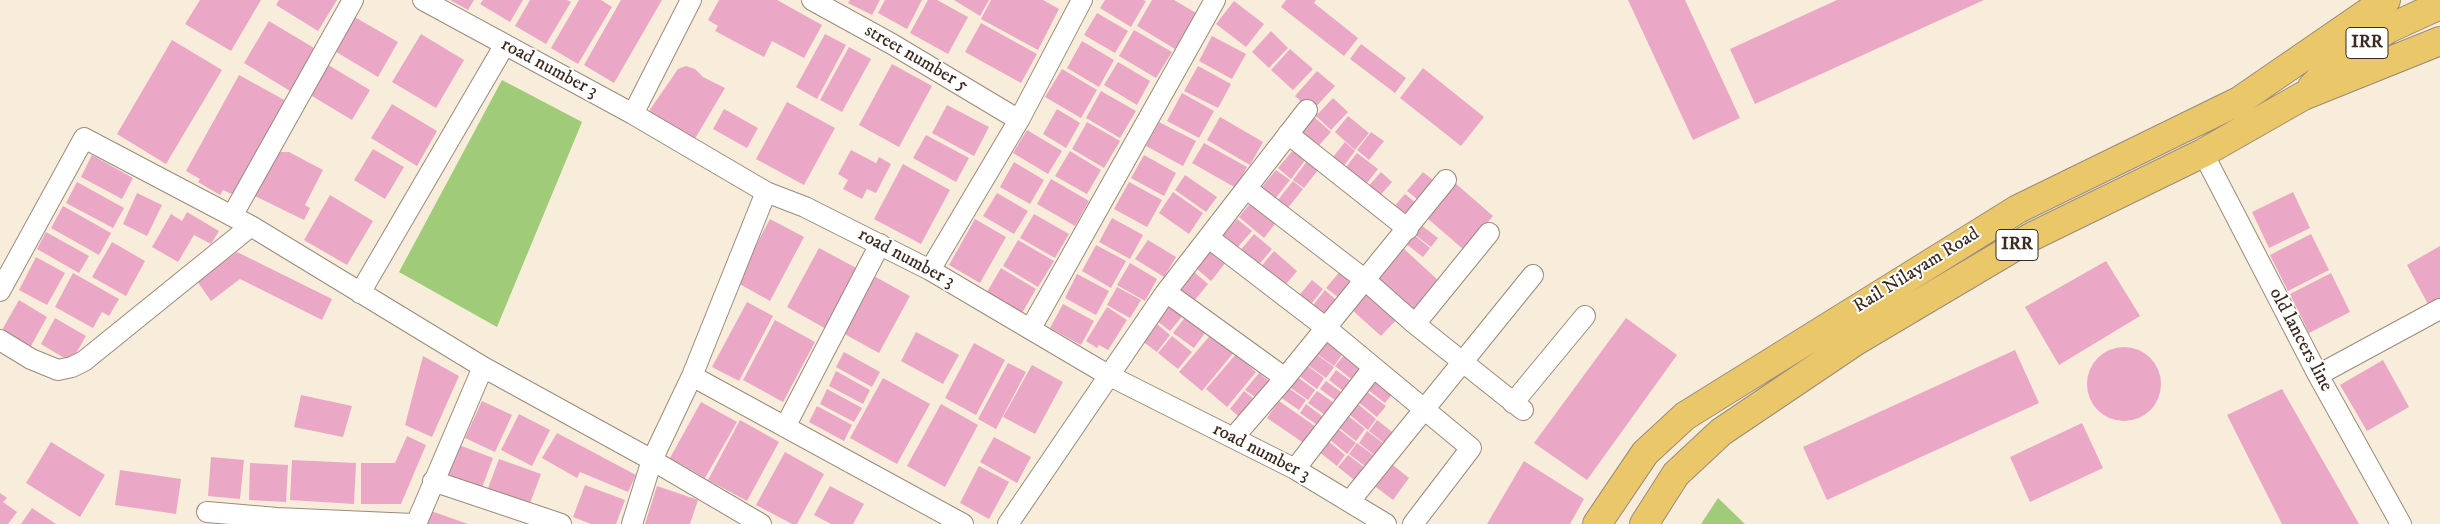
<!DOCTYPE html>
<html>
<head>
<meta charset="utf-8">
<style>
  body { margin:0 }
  canvas { display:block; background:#f8ecdb }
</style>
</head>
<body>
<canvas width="2440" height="524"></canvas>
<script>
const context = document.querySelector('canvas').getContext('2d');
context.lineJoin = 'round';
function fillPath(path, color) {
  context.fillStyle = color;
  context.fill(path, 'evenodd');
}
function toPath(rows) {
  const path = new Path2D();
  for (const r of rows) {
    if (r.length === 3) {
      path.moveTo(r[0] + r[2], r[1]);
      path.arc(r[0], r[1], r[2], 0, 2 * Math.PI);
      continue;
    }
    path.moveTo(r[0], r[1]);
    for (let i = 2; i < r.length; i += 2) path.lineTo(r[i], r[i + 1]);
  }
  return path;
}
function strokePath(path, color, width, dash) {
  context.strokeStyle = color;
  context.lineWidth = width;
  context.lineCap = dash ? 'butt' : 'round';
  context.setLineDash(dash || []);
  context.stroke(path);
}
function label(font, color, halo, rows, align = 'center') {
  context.font = font + ' "IM FELL DW Pica",serif';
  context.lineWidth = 4;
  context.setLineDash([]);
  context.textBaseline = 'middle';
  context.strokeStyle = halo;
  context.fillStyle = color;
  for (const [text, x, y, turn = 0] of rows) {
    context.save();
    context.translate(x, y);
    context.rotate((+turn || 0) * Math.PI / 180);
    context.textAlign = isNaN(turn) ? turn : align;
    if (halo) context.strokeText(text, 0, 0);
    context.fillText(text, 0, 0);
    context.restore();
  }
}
fillPath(toPath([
  [502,80,582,122,497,327,399,272],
  [1718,498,1745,524,1701,524]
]), '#a0cb78');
fillPath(toPath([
  [200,0,261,0,231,51,185,24],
  [279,0,337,0,318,31,276,5],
  [450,0,474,0,468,10],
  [483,0,523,0,510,22,480,4],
  [530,0,567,0,571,2,546,44,515,26],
  [579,0,601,0,612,7,578,64,551,48],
  [621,0,662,0,614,83,584,65],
  [719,0,777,0,822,25,804,58,772,41,764,57,715,31,718,26,708,20],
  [850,0,880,0,872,15,848,3],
  [885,0,922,0,907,29,878,13],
  [928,0,937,0,968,17,948,54,910,33],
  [954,0,989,0,980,16],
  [991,0,1043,0,1059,9,1038,50,981,19],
  [1105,0,1143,0,1146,1,1131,27,1100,8],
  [1152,0,1174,0,1196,13,1175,49,1137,26],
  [1286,0,1316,0,1314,3,1358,38,1344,56,1281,7],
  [1628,0,1685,0,1740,118,1693,140],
  [1837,0,1984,0,1755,104,1730,49],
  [1234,1,1264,24,1246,47,1216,24],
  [1097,13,1128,31,1115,53,1084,35],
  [353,16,398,42,378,77,333,50],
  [269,21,319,51,295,94,244,63],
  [981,23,1037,54,1021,83,965,52],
  [1134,30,1172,52,1156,78,1119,56],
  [1271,31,1288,48,1269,68,1252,52],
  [421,34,464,60,436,108,392,82],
  [825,34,846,45,817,99,796,87],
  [1212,36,1246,54,1232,79,1199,61],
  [172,40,222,70,166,164,117,134],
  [1082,41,1114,60,1099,87,1067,68],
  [1361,44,1406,78,1395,93,1350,59],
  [849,47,871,59,842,112,820,100],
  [1290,49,1313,69,1293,90,1271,70],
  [1118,62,1150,81,1137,105,1104,85],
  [325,63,370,90,352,120,307,93],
  [892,64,932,86,899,147,859,125],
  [686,66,695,69,703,77,725,88,693,142,647,114,678,69],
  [1198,66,1231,84,1218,108,1184,91],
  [1423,68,1484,117,1461,146,1400,98],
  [1062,69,1097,90,1081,118,1045,97],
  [1317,71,1335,86,1312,111,1295,96],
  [239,75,288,102,236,196,223,190,220,195,198,182,200,179,186,171],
  [1101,91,1136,111,1120,138,1086,118],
  [1182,93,1214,111,1199,138,1167,121],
  [1333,98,1348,112,1331,130,1316,116],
  [787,102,835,128,804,185,756,159],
  [392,104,437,131,417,166,371,138],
  [947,105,989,127,974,156,932,133],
  [724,109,758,128,747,148,713,129],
  [1057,109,1080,123,1066,148,1043,134],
  [1348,116,1369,133,1355,150,1335,132],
  [1220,117,1263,142,1250,165,1207,140],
  [1314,117,1331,132,1314,151,1298,136],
  [1087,122,1120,141,1104,168,1072,149],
  [1159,122,1196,141,1183,166,1146,146],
  [1027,130,1062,151,1048,174,1013,153],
  [1371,132,1384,141,1369,160,1357,150],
  [926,135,969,158,956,182,913,158],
  [1345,142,1355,151,1340,171,1329,162],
  [1204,143,1247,167,1236,188,1192,163],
  [373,149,404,167,385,199,354,180],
  [1294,149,1306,159,1291,179,1278,168],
  [851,150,876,163,879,157,891,164,876,193,867,189,862,199,843,189,848,180,838,174],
  [1070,151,1101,170,1087,194,1055,176],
  [278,152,289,152,323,170,305,205,310,208,304,220,255,196],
  [1357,153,1378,169,1363,188,1342,172],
  [92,155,133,178,122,199,81,177],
  [1144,155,1176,173,1164,196,1131,178],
  [1307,161,1318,170,1304,188,1293,180],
  [1014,162,1044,180,1030,204,1000,187],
  [903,164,950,190,921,244,874,219],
  [1276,170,1290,180,1275,199,1261,188],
  [1381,172,1392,182,1377,199,1366,189],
  [1423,172,1433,180,1417,199,1407,191],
  [1185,175,1217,197,1206,212,1175,190],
  [1051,179,1089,201,1075,226,1037,204],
  [1293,181,1303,189,1287,209,1277,201],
  [77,182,124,208,113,228,66,203],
  [1129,182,1162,200,1147,227,1114,209],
  [1455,183,1493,216,1464,250,1426,217],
  [1173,192,1203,213,1189,234,1159,213],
  [2293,192,2310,228,2269,248,2252,212],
  [137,193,162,205,147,236,123,224],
  [997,193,1028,211,1014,234,983,216],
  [1405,194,1416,203,1401,219,1391,210],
  [330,195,373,221,347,265,304,240],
  [1253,200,1278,220,1264,238,1239,217],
  [63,206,111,233,99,255,51,228],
  [187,212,219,231,211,244,194,235,178,262,152,247,171,214,182,221],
  [1034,214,1069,234,1055,258,1020,238],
  [1112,218,1143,235,1130,259,1099,242],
  [770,219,804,237,770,301,736,282],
  [975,219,1006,237,980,283,949,265],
  [1237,219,1252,231,1235,250,1221,238],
  [1421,225,1438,238,1431,247,1414,234],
  [46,232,89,256,79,273,37,249],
  [1254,234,1272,249,1257,267,1239,252],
  [1413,234,1430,248,1423,257,1405,243],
  [2311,234,2329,270,2288,291,2270,255],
  [1018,240,1054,261,1038,287,1003,266],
  [1148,240,1176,257,1164,277,1135,259],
  [112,242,145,261,126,296,92,277],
  [1096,245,1126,261,1111,288,1082,271],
  [2440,246,2440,302,2430,308,2407,265],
  [819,248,860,270,828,330,787,307],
  [1403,248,1440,282,1412,314,1375,280],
  [1212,250,1226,262,1211,281,1197,269],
  [1274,251,1297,271,1282,289,1259,269],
  [237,252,332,299,322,320,240,279,211,301,197,281],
  [36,257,65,273,47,305,19,290],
  [2106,261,2140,316,2059,365,2025,307],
  [1130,263,1157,279,1145,301,1117,285],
  [1001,268,1036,289,1022,313,987,292],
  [1342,269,1353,278,1338,297,1326,288],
  [1193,271,1208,284,1194,301,1179,288],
  [73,273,119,299,109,316,102,312,93,328,55,307],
  [2331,273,2350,312,2309,333,2290,294],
  [1077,274,1109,291,1096,315,1065,298],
  [872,275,910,296,879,353,841,332],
  [1312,280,1323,289,1308,308,1296,299],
  [1117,287,1141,300,1130,318,1107,305],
  [1325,290,1336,300,1321,318,1310,309],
  [1369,290,1399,317,1381,336,1352,310],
  [19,300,47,317,31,346,2,330],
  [747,302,773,316,739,381,712,367],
  [1171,302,1185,313,1170,331,1157,321],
  [1063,304,1094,321,1081,345,1050,328],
  [1107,307,1127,320,1108,350,1099,345,1097,348,1086,341],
  [1187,315,1207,330,1194,348,1173,333],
  [55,318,86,336,71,362,41,344],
  [1626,318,1677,355,1587,480,1534,443],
  [775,320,815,342,783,402,743,380],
  [1156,323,1170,335,1157,352,1142,341],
  [916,332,959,355,943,384,901,361],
  [1213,332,1235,351,1202,391,1179,372],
  [1172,336,1192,352,1178,369,1158,353],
  [1324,338,1344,352,1334,366,1314,352],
  [974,343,1005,360,976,415,945,398],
  [2124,384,37],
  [2015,350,2039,403,1827,500,1803,447],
  [844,352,880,372,872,387,836,367],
  [1313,352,1334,367,1326,378,1305,363],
  [1236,354,1256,372,1227,407,1206,389],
  [1345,354,1366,371,1356,383,1335,366],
  [423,356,459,376,432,437,405,425],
  [2383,360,2409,407,2367,431,2340,385],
  [1008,363,1026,372,996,429,978,419],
  [1305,364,1324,378,1317,389,1298,375],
  [1032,365,1063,382,1035,434,1003,417],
  [1336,370,1355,384,1347,394,1329,380],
  [836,371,870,390,863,404,829,386],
  [1259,373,1271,383,1258,399,1245,390],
  [1295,375,1315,390,1308,400,1288,386],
  [883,378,930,404,897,464,850,438],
  [1376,378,1394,392,1385,403,1367,389],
  [1326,381,1345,395,1339,403,1320,389],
  [1287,387,1306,400,1299,410,1280,397],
  [827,389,862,408,854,422,820,404],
  [2282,389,2359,524,2282,524,2227,415],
  [1244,391,1258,402,1243,420,1230,409],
  [1317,391,1337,405,1328,417,1308,403],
  [1366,391,1386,406,1377,417,1358,402],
  [301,395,352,406,343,437,294,427],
  [482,401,512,415,495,452,465,438],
  [1279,401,1319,429,1308,446,1267,418],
  [701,402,737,422,705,478,670,458],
  [941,404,978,425,945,487,907,466],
  [1306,404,1326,419,1320,427,1300,413],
  [1358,404,1376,419,1368,430,1350,415],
  [817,406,852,425,844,441,809,422],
  [519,414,550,430,532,466,501,450],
  [1347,415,1365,429,1356,441,1338,427],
  [740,420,779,442,747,501,708,480],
  [1377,420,1396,435,1388,446,1369,431],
  [2082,423,2103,468,2030,502,2010,457],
  [1337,428,1356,443,1347,454,1329,439],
  [1367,431,1387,446,1378,458,1359,443],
  [557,433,636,475,628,492,580,472,577,478,542,458],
  [407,436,426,445,401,504,361,504,361,463,395,463],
  [994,437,1031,457,1017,483,980,462],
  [1327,440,1345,455,1337,466,1318,451],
  [51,442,105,475,80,517,26,483],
  [1357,443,1377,458,1369,469,1349,454],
  [459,445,493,458,480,493,446,481],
  [785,452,824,474,797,524,792,524,756,505],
  [1348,455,1368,470,1358,483,1338,467],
  [211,457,244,460,240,499,208,496],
  [499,459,541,474,529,506,487,491],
  [292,460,356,463,354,504,290,500],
  [1524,461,1584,499,1570,524,1487,524],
  [1389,462,1409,478,1393,500,1372,484],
  [250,463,288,465,286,502,249,500],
  [979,466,1009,482,989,519,960,503],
  [120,470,181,479,176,514,115,505],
  [585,485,625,500,616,524,591,524,573,517],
  [657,486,698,500,690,524,645,524],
  [830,486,864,504,853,524,831,524,814,515],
  [0,493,7,498,3,502,17,512,8,524,0,524],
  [32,508,56,524,21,524],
  [431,511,468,524,426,524]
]), '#eaa8c6');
const street = toPath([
  [423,0,633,114,766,192,805,207,930,270,1108,375,1295,469,1386,524],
  [812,0,892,44,1019,120],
  [633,114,691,0],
  [1288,134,1408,229],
  [2203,153,2318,375,2401,524],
  [1247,189,1364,279,1415,324,1523,410],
  [232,216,353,0],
  [1209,238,1325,327,1471,448,1413,524],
  [930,270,1019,120,1082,0],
  [0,291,84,138,251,226,483,367,652,460,761,524],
  [1166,292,1285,378],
  [360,293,504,46],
  [1415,324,1489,233],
  [1031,328,1215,0],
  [0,340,31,359,58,370,72,367,84,361,251,226],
  [2318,375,2440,309],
  [692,376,963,524],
  [1513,403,1585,316],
  [785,427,880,244],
  [1233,438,1285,378,1446,180],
  [1295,469,1373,368],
  [433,481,561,524],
  [1350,501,1533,275],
  [207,512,277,518,413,524],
  [416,524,483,367],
  [632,524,652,460,692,376,766,192],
  [1008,524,1166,292,1307,110]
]);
const primary = toPath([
  [2312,87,2338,61,2388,29,2440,5],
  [1597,524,1645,453,1685,416,2018,209,2239,101,2386,0],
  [1644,524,1676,474,1721,432,1856,341,2033,236,2203,153,2303,96,2440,41]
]);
strokePath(street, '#9a8b7c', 22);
strokePath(primary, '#9a8b7c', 30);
strokePath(street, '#fff', 20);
strokePath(primary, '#eac769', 28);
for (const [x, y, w] of [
  [2367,43,42],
  [2017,245,42]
]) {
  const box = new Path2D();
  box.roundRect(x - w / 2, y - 15.5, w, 31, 4);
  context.fillStyle = '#fff';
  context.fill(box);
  strokePath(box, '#3b2a1e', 1);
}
label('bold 18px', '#3b2a1e', null, [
  ["IRR",2367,43],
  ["IRR",2017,245]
]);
label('19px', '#3b2a1e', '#fff', [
  ["street number 5",916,59,30],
  ["road number 3",549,69,28],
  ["road number 3",906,259,28],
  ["Rail Nilayam Road",1917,271,-32],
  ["old lancers line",2300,340,62],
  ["road number 3",1261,453,27]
]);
</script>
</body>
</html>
